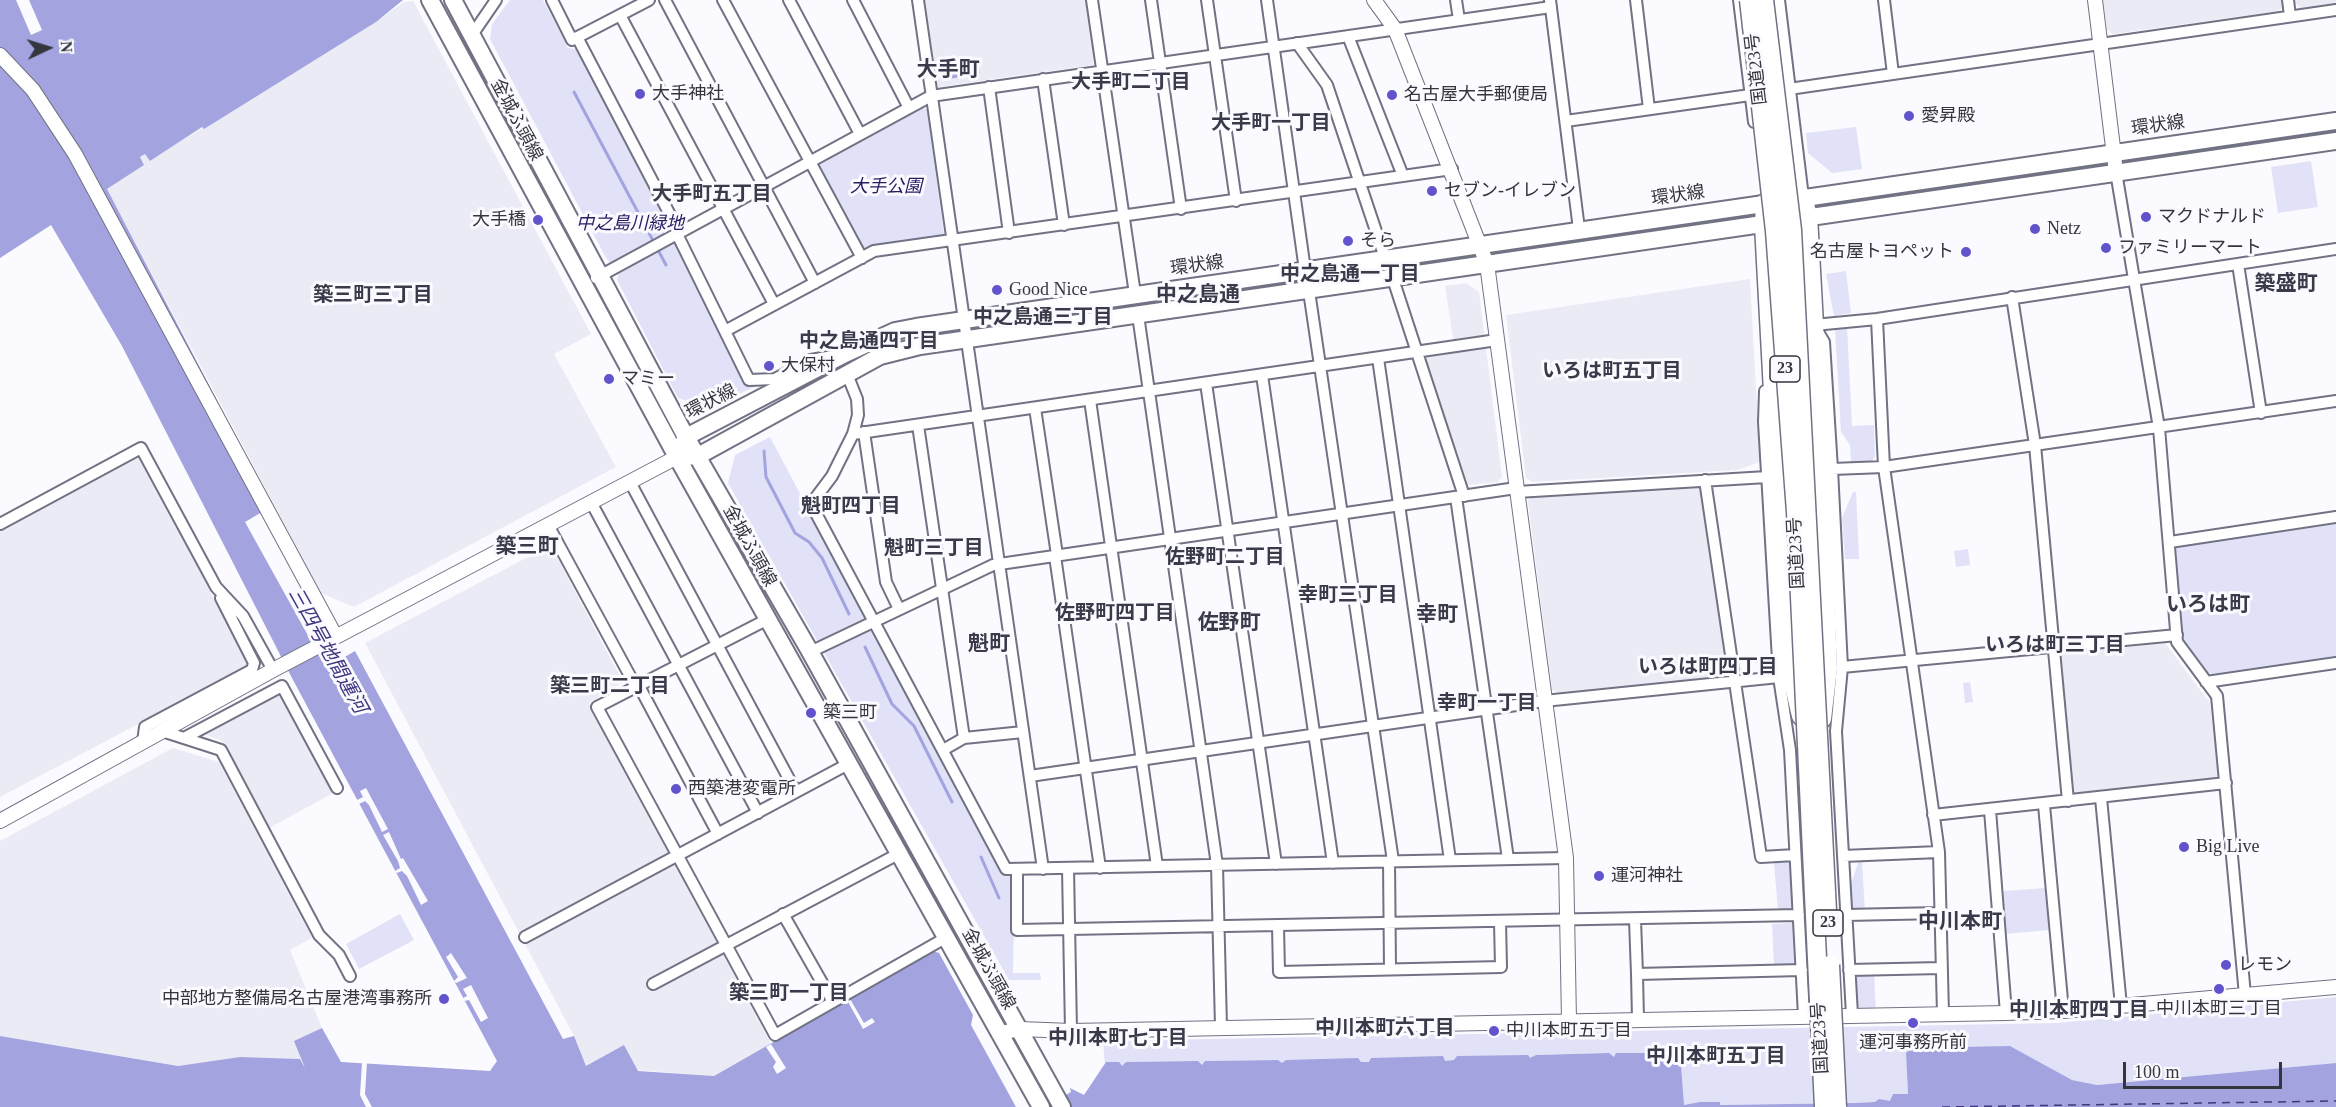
<!DOCTYPE html>
<html>
<head>
<meta charset="utf-8">
<style>
  body { margin:0 }
  #map { position:relative; width:2336px; height:1107px; overflow:hidden; background:#fafaff; font-family:"Times New Roman",serif }
  canvas { display:block }
  .north { position:absolute; left:18px; top:18px; width:60px; height:60px; -webkit-text-stroke:4px #fafaff; paint-order:stroke; rotate:86deg; font-size:16px; font-weight:700; line-height:24px; text-align:center; color:#35353d }
  .north::after { content:''; display:block; margin:auto; width:21px; height:27px; background:#35353d; clip-path:polygon(50% 0,100% 100%,50% 72%,0 100%) }
  .scale { position:absolute; left:2123px; top:1062px; width:159px; height:27px; box-sizing:border-box; border:3px solid #35353d; border-top:0; padding-left:8px; font-size:18px; line-height:21px; white-space:nowrap; color:#35353d; -webkit-text-stroke:4px #fafaff; paint-order:stroke }
</style>
</head>
<body>
<div id="map">
<canvas width="2336" height="1107"></canvas>
<div class="north">N</div>
<div class="scale">100 m</div>
</div>
<script>
const context = document.querySelector('canvas').getContext('2d');
context.lineJoin = 'round';
function fillPath(path, color) {
  context.fillStyle = color;
  context.fill(path, 'evenodd');
}
function toPath(rows) {
  const path = new Path2D();
  for (const r of rows) {
    path.moveTo(r[0], r[1]);
    for (let i = 2; i < r.length; i += 2) path.lineTo(r[i], r[i + 1]);
  }
  return path;
}
function strokePath(path, color, width, dash) {
  context.strokeStyle = color;
  context.lineWidth = width;
  context.lineCap = dash ? 'butt' : 'round';
  context.setLineDash(dash || []);
  context.stroke(path);
}
function label(font, color, halo, rows, align = 'center') {
  context.font = font + ' "Times New Roman","Noto Sans JP",serif';
  context.lineWidth = 6;
  context.setLineDash([]);
  context.textBaseline = 'middle';
  context.strokeStyle = halo;
  context.fillStyle = color;
  for (const [text, x, y, turn = 0] of rows) {
    context.save();
    context.translate(x, y);
    context.rotate((+turn || 0) * Math.PI / 180);
    context.textAlign = isNaN(turn) ? turn : align;
    if (halo) context.strokeText(text, 0, 0);
    context.fillText(text, 0, 0);
    context.restore();
  }
}
fillPath(toPath([
  [922,0,1086,0,1094,59,1092,65,938,87,934,84],
  [2103,0,2281,0,2282,7,2278,11,2113,34,2107,30],
  [2293,0,2336,0,2336,3,2300,8],
  [413,1,591,334,554,354,616,467,354,607,321,593,107,189,144,165,140,157,146,153,150,160,376,22,404,2],
  [1750,279,1760,462,1737,470,1532,482,1526,478,1506,315],
  [1466,283,1479,292,1502,477,1498,482,1468,485,1424,356,1455,351,1445,286],
  [138,458,250,665,0,797,0,532],
  [1698,486,1702,489,1728,672,1725,676,1558,693,1552,690,1528,501,1531,497],
  [545,548,553,550,623,682,589,703,771,1044,714,1076,586,1066,574,1036,365,643],
  [2165,643,2210,703,2218,776,2215,781,2075,795,2072,792,2060,656,2062,653],
  [281,692,335,792,269,828,222,741,202,733],
  [173,748,219,762,312,938,290,950,322,1028,295,1042,307,1067,300,1059,240,1057,178,1066,0,1036,0,841]
]), '#ebebf6');
fillPath(toPath([
  [510,0,543,0,568,48,580,50,670,220,678,246,745,383,756,386,711,408,678,398,617,280,618,275,605,256,490,39,492,24],
  [923,108,927,109,944,235,942,239,863,248,819,169,820,164],
  [1856,127,1862,169,1832,173,1808,153,1806,133],
  [2311,161,2318,207,2278,213,2271,167],
  [1846,271,1851,313,1834,316,1826,274],
  [1847,327,1852,426,1874,425,1875,456,1872,461,1851,462,1850,445,1841,432,1835,329],
  [770,437,1002,874,1015,874,1013,973,1040,973,1041,980,1009,980,728,483,735,455],
  [1853,492,1856,492,1859,559,1845,559,1842,518],
  [2336,522,2336,656,2212,674,2205,671,2183,641,2174,547,2178,543],
  [1968,549,1970,565,1956,567,1954,551],
  [1970,682,1973,702,1965,703,1963,683],
  [1859,860,1862,861,1865,912,1848,912,1847,896],
  [1790,862,1792,909,1778,911,1774,863],
  [2046,888,2049,930,2006,934,2003,891],
  [400,914,414,940,359,969,346,944],
  [1793,923,1794,965,1774,965,1772,924],
  [1849,970,1874,970,1876,1015,1852,1015],
  [2336,997,2336,1063,2097,1085,2072,1080,2010,1046,1906,1053,1908,1094,1889,1102,1856,1103,1720,1105,1720,1102,1683,1105,1680,1053,1614,1057,1608,1053,1536,1055,1533,1058,1445,1061,1371,1058,1369,1062,1361,1062,1358,1059,1282,1063,1277,1060,1205,1061,1202,1065,1197,1061,1126,1062,1122,1066,1107,1062,1105,1065,1103,1041,2057,1023]
]), '#e1e2f7');
fillPath(toPath([
  [0,0,403,0,376,22,204,129,202,127,150,161,145,154,140,157,144,165,107,189,272,506,245,522,326,668,355,651,563,1039,574,1036,586,1066,624,1045,638,1071,714,1076,933,951,939,953,973,1015,971,1025,1016,1107,0,1107,0,1036,178,1066,240,1057,300,1059,305,1068,294,1041,322,1028,341,1062,490,1071,497,1061,292,678,122,346,51,225,0,258],
  [978,60,980,74,941,80,939,66],
  [2010,1046,2072,1080,2097,1085,2336,1063,2336,1107,1045,1107,1071,1092,1070,1088,1084,1095,1106,1062,1119,1062,1122,1066,1126,1062,1198,1061,1202,1065,1205,1061,1278,1060,1282,1063,1286,1060,1358,1058,1361,1062,1369,1062,1371,1058,1443,1056,1445,1061,1454,1060,1457,1056,1528,1055,1530,1058,1536,1055,1609,1053,1614,1057,1616,1053,1680,1053,1684,1105,1700,1102,1720,1102,1720,1105,1856,1103,1875,1102,1879,1099,1890,1101,1893,1094,1908,1094,1906,1053,1911,1048]
]), '#a2a3df');
fillPath(toPath([
  [16,0,29,0,42,30,31,35],
  [366,788,388,829,382,832,369,805,365,801,359,804,357,800,363,797,360,791],
  [389,832,401,859,403,858,428,901,421,905,407,876,402,871,397,873,395,871,400,868,398,861,383,835],
  [451,953,467,978,456,983,454,981,458,977,446,957],
  [471,985,488,1018,481,1022,469,1000,465,1001,463,998,467,996,463,989],
  [850,999,864,1023,872,1018,875,1022,863,1029,847,1000],
  [771,1044,786,1068,777,1074,773,1067,776,1062,766,1047],
  [362,1062,367,1063,365,1094,372,1107,366,1107,360,1095]
]), '#fafaff');
strokePath(toPath([
  [574,92,666,265],
  [764,451,766,477,795,533,809,542,822,558,849,614],
  [865,647,892,704,914,726,952,802],
  [981,857,999,898]
]), '#a2a3df', 3);
strokePath(toPath([
  [1942,1107,2336,1101]
]), '#3f3880', 1.5, [8, 6]);
const minor = toPath([
  [552,0,572,40,649,0],
  [665,0,815,283],
  [723,0,862,258],
  [789,0,860,134],
  [853,0,909,108],
  [918,0,1043,869],
  [1092,0,1135,294],
  [1151,0,1181,209],
  [1207,0,1236,201],
  [1267,0,1305,270],
  [1456,0,1459,20],
  [1550,0,1579,229],
  [1636,0,1649,109],
  [1739,0,1754,122],
  [1779,0,1803,197],
  [1884,0,1893,74],
  [2288,0,2290,16],
  [620,15,774,304],
  [472,35,496,0],
  [1348,36,1403,176],
  [577,37,679,232],
  [1297,43,1327,85,1385,258],
  [1043,79,1064,225],
  [989,87,1009,233],
  [1789,89,2336,10],
  [1566,121,1750,95],
  [2116,172,2159,428,2177,642,2217,696,2245,995],
  [677,234,749,380,775,379,811,360,833,356],
  [2238,264,2261,413],
  [596,278,931,96,1551,7],
  [1393,279,1464,496],
  [1309,291,1393,861],
  [2012,297,2035,445,2068,801],
  [1138,315,1217,865,1221,1027],
  [1877,319,1884,467,1939,852,1943,1014],
  [725,331,874,251,1452,169],
  [1378,358,1450,860],
  [847,374,857,399,858,415,853,434,832,476,811,504,1006,869,1566,858],
  [1262,375,1333,863],
  [1206,383,1276,864],
  [1765,391,1764,422,1779,677,1790,750,1804,1016],
  [1090,400,1157,866],
  [1035,408,1057,555],
  [918,425,964,738,1023,732],
  [864,432,886,582,899,609],
  [853,434,1497,340],
  [1832,469,1884,467,2336,401],
  [1705,480,1761,857,1795,855],
  [630,482,796,792],
  [1517,492,1767,477],
  [1456,497,1508,859],
  [591,502,758,813],
  [0,524,141,448,216,587,243,616,273,670],
  [548,525,636,687],
  [2170,542,2336,517],
  [1055,556,1100,868],
  [768,619,597,707,775,1035,947,937],
  [810,652,993,565,1516,488],
  [1842,667,2177,635],
  [2206,682,2336,663],
  [639,686,718,834],
  [162,731,221,750,319,935,339,955,350,976],
  [184,738,282,686,337,788],
  [143,742,145,727,252,670,254,663,221,598],
  [943,750,964,738],
  [1030,776,1544,701,1779,677],
  [2101,798,2121,1006],
  [2044,805,2063,1011],
  [1990,810,2006,1013],
  [1933,815,2226,783],
  [1843,856,1939,852],
  [1389,861,1390,969],
  [1068,868,1071,1031],
  [1017,869,1017,930,1799,915],
  [783,914,833,1002],
  [1846,915,1940,913],
  [1635,920,1637,974,1802,970],
  [1278,926,1279,972,1501,967,1500,922],
  [525,937,850,763],
  [1849,970,1941,968],
  [1637,974,1638,1019],
  [653,984,900,853],
  [1852,1015,1836,731,1842,667,1832,469,1824,342,1814,325,1877,319,2336,249]
]);
const tertiary = toPath([
  [1374,0,1395,29,1487,264,1566,858,1569,1021],
  [2095,0,2116,172],
  [0,55,33,90,75,154,336,637],
  [0,821,273,670,677,457],
  [1001,1033,1020,1029,1071,1031,2006,1013,2063,1011,2336,987]
]);
const primary = toPath([
  [430,0,677,457,1041,1107],
  [453,0,686,437,808,648,1062,1107],
  [677,457,686,437,845,354,895,331,916,327,2336,121],
  [677,457,698,456,880,356,920,346,2336,141]
]);
const trunk = toPath([
  [1803,197,1808,216,1814,325,1828,668,1822,719],
  [1765,203,1764,225,1785,614,1793,682,1801,716]
]);
strokePath(minor, '#717283', 14);
strokePath(tertiary, '#717283', 16);
strokePath(primary, '#717283', 20);
strokePath(trunk, '#717283', 21);
strokePath(minor, '#fff', 10);
strokePath(tertiary, '#fff', 14);
strokePath(primary, '#fff', 16);
strokePath(trunk, '#fff', 18);
const trunkBridge = toPath([
  [1749,0,1775,231,1796,512,1824,1107],
  [1764,0,1792,230,1827,911],
  [1830,965,1837,1107]
]);
strokePath(trunkBridge, '#717283', 21, []);
strokePath(trunkBridge, '#fff', 18);
for (const [x, y, r, color] of [
  [640,94,6,"#6053cc"],
  [1392,95,6,"#6053cc"],
  [1909,116,6,"#6053cc"],
  [1432,191,6,"#6053cc"],
  [2146,217,6,"#6053cc"],
  [538,220,6,"#6053cc"],
  [2035,229,6,"#6053cc"],
  [1348,241,6,"#6053cc"],
  [2106,248,6,"#6053cc"],
  [1966,252,6,"#6053cc"],
  [997,290,6,"#6053cc"],
  [769,366,6,"#6053cc"],
  [609,379,6,"#6053cc"],
  [811,713,6,"#6053cc"],
  [676,789,6,"#6053cc"],
  [2184,847,6,"#6053cc"],
  [1599,876,6,"#6053cc"],
  [2226,965,6,"#6053cc"],
  [2219,989,6,"#6053cc"],
  [444,999,6,"#6053cc"],
  [1913,1023,6,"#6053cc"],
  [1494,1031,6,"#6053cc"]
]) {
  const dot = new Path2D();
  dot.arc(x, y, r, 0, 2 * Math.PI);
  context.fillStyle = color;
  context.fill(dot);
  strokePath(dot, '#fafaff', 2);
}
for (const [x, y, w] of [
  [1785,369,30],
  [1828,923,30]
]) {
  const box = new Path2D();
  box.roundRect(x - w / 2, y - 13, w, 26, 4.5);
  context.fillStyle = '#fafaff';
  context.fill(box);
  strokePath(box, '#35353d', 1.5);
}
label('bold 16px', '#35353d', null, [
  ["23",1785,369],
  ["23",1828,923]
]);
label('18px', '#35353d', '#fafaff', [
  ["国道23号",1757,69,-97],
  ["金城ふ頭線",516,120,62],
  ["環状線",2158,126,-8],
  ["環状線",1678,196,-8],
  ["環状線",1197,266,-8],
  ["環状線",711,402,-27],
  ["金城ふ頭線",749,546,61],
  ["国道23号",1797,553,-93],
  ["金城ふ頭線",988,969,61],
  ["国道23号",1821,1038,-93]
]);
label('18px', '#35353d', '#fafaff', [
  ["大手神社",652,94],
  ["名古屋大手郵便局",1404,95],
  ["愛昇殿",1921,116],
  ["セブン-イレブン",1444,191],
  ["マクドナルド",2158,217],
  ["大手橋",526,220,"right"],
  ["Netz",2047,229],
  ["そら",1360,241],
  ["ファミリーマート",2118,248],
  ["名古屋トヨペット",1954,252,"right"],
  ["Good Nice",1009,290],
  ["大保村",781,366],
  ["マミー",621,379],
  ["築三町",823,713],
  ["西築港変電所",688,789],
  ["Big Live",2196,847],
  ["運河神社",1611,876],
  ["レモン",2238,965],
  ["中部地方整備局名古屋港湾事務所",432,999,"right"],
  ["中川本町三丁目",2219,1009,"center"],
  ["中川本町五丁目",1506,1031],
  ["運河事務所前",1913,1043,"center"]
], 'left');
label('italic 18px', '#261a60', '#fafaff', [
  ["大手公園",886,187],
  ["中之島川緑地",630,224]
]);
label('bold 20px', '#3a3b4a', '#fafaff', [
  ["大手町二丁目",1131,83],
  ["大手町一丁目",1271,124],
  ["大手町五丁目",712,195],
  ["中之島通一丁目",1350,275],
  ["築三町三丁目",373,296],
  ["中之島通三丁目",1043,318],
  ["中之島通四丁目",869,342],
  ["いろは町五丁目",1612,372],
  ["魁町四丁目",851,507],
  ["魁町三丁目",934,549],
  ["佐野町二丁目",1225,558],
  ["幸町三丁目",1348,596],
  ["佐野町四丁目",1115,614],
  ["いろは町三丁目",2055,646],
  ["いろは町四丁目",1708,668],
  ["築三町二丁目",610,687],
  ["幸町一丁目",1487,704],
  ["築三町一丁目",789,994],
  ["中川本町四丁目",2079,1011],
  ["中川本町六丁目",1385,1029],
  ["中川本町七丁目",1118,1039],
  ["中川本町五丁目",1716,1057]
]);
label('italic 20px', '#3f3880', '#fafaff', [
  ["三四号地間運河",327,651,61]
]);
label('bold 21px', '#3a3b4a', '#fafaff', [
  ["大手町",948,71],
  ["築盛町",2286,285],
  ["中之島通",1198,296],
  ["築三町",527,548],
  ["いろは町",2208,606],
  ["幸町",1437,616],
  ["佐野町",1229,624],
  ["魁町",989,645],
  ["中川本町",1960,923]
]);
</script>
</body>
</html>
